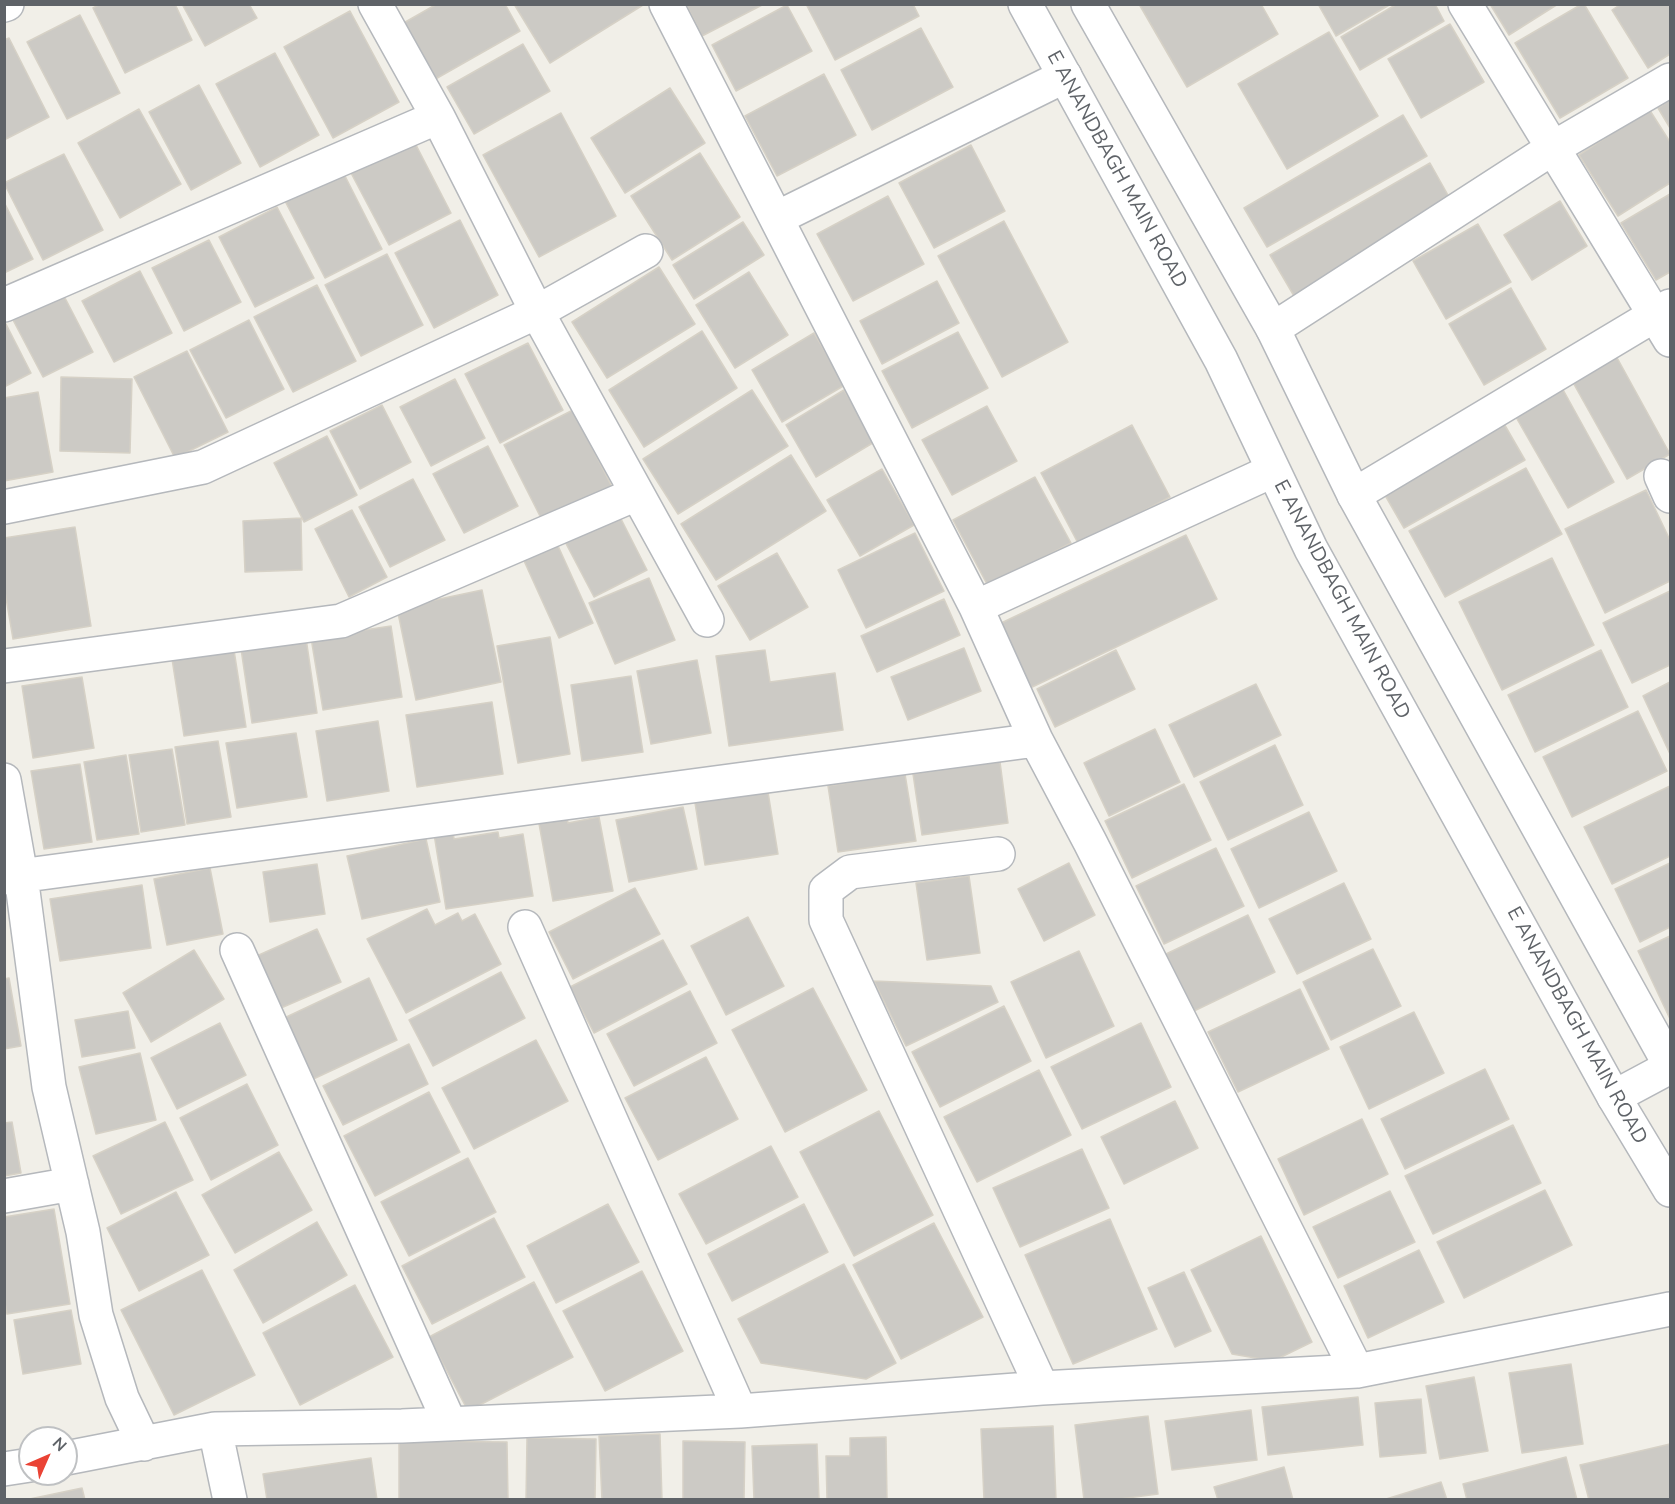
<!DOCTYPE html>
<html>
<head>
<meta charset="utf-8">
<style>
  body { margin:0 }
  #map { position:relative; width:1675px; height:1504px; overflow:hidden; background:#f1efe8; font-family:"Nunito Sans",sans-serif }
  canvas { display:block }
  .frame { position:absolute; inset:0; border:6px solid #5f6368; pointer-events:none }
  .north { position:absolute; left:18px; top:1426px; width:60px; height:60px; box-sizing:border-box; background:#fff; border:2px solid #bfc1c3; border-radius:50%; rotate:45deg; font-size:16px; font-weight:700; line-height:24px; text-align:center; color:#5f6368 }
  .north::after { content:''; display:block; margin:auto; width:21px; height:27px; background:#ea4335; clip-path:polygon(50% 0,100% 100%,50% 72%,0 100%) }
</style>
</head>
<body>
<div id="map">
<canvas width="1675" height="1504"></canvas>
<div class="frame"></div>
<div class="north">N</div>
</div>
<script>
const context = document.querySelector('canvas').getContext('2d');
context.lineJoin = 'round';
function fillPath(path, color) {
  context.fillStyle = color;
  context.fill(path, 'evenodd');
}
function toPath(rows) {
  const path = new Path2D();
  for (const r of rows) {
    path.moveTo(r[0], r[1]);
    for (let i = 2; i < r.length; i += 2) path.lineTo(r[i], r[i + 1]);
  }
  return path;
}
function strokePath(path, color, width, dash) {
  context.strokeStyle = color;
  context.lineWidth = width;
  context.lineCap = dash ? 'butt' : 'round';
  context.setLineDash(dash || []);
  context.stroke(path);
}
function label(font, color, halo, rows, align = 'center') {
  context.font = font + ' "Nunito Sans",sans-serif';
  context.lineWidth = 4.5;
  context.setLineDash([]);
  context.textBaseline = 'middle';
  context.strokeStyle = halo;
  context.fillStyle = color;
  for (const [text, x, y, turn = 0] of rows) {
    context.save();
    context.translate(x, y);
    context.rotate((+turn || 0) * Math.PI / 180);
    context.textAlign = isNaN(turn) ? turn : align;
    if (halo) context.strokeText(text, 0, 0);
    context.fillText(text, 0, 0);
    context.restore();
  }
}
const building = toPath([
  [100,4,175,4,192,40,125,73,93,8,100,4],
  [182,4,249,4,257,18,205,46,182,4],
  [437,4,505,4,520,31,432,81,400,25,437,4],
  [514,4,643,4,643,5,550,63,514,4],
  [686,4,764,4,702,36,686,4],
  [806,4,913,4,919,16,835,60,806,4],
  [1139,4,1261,4,1278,34,1187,87,1139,4],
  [1318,4,1391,4,1336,36,1318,4],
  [1397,4,1435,4,1444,21,1360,70,1341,37,1397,4],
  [1490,4,1558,4,1509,35,1490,4],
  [1582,4,1584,4,1628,78,1560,118,1515,43,1582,4],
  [1621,4,1670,4,1670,54,1648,68,1612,10,1621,4],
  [787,5,812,51,736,91,712,45,787,5],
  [350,11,399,102,333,138,284,47,350,11],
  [80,15,120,93,67,119,27,42,80,15],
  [1450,24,1484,82,1421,118,1388,59,1450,24],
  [921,28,953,87,872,130,841,70,921,28],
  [1329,32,1378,116,1287,169,1238,84,1329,32],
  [9,38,49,117,4,140,4,40,9,38],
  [523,44,550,91,474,134,447,87,523,44],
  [275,53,319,135,260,167,216,84,275,53],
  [824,74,856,135,777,176,745,116,824,74],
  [199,85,241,163,191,190,149,112,199,85],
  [670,88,705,143,625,193,591,138,670,88],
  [1670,100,1670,128,1658,108,1670,100],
  [139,109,181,184,120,218,78,143,139,109],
  [1649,109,1670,142,1670,183,1618,216,1579,155,1649,109],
  [561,113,616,216,539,257,483,155,561,113],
  [1403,115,1427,156,1267,247,1244,208,1403,115],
  [414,141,451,213,389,245,351,173,414,141],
  [971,145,1005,211,934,248,899,183,971,145],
  [700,153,740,217,672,260,631,196,700,153],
  [64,154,103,230,43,260,4,183,64,154],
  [1430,163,1453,204,1294,296,1270,255,1430,163],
  [343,172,382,249,325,278,285,201,343,172],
  [1670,194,1670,272,1656,280,1621,223,1670,194],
  [888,196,924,264,853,301,817,234,888,196],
  [1560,201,1587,246,1532,280,1504,235,1560,201],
  [4,202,33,259,4,273,4,202],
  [277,207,314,278,255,307,219,237,277,207],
  [460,220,498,295,434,328,395,253,460,220],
  [1004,221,1068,342,1002,377,938,256,1004,221],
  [743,222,764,255,694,299,673,265,743,222],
  [1478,224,1511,282,1446,319,1413,261,1478,224],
  [209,240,241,302,184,331,152,268,209,240],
  [387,254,423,325,361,356,325,285,387,254],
  [659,267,695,324,607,378,572,322,659,267],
  [140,271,172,333,114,362,82,301,140,271],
  [749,272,788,335,735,368,696,305,749,272],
  [937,281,959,323,882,364,860,321,937,281],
  [317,285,356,361,293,392,254,317,317,285],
  [1511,288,1546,349,1484,385,1449,324,1511,288],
  [63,294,93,352,43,377,13,320,63,294],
  [249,320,284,389,226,418,190,350,249,320],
  [6,324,31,373,4,387,4,325,6,324],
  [702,331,737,388,644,447,609,390,702,331],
  [958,332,988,388,912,428,882,371,958,332],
  [814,333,845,385,782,422,752,370,814,333],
  [528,343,563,410,500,443,465,374,528,343],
  [187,351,228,432,175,458,134,377,187,351],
  [1615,354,1670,454,1627,479,1571,379,1615,354],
  [61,377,132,379,130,453,60,451,61,377],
  [455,379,485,438,431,466,400,407,455,379],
  [1561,386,1614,482,1568,508,1513,412,1561,386],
  [752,390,788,446,678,514,643,459,752,390],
  [844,390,876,441,816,477,786,425,844,390],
  [38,392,53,472,4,481,4,398,38,392],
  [382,405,411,462,360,489,330,431,382,405],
  [987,406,1017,461,952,495,922,440,987,406],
  [573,410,615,493,546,528,504,445,573,410],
  [1503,422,1525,460,1404,528,1382,490,1503,422],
  [1132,425,1170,497,1079,545,1041,473,1132,425],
  [327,436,357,495,304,522,274,463,327,436],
  [488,446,518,506,464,533,433,474,488,446],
  [791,455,826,511,716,580,681,524,791,455],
  [1526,468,1562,534,1445,597,1409,531,1526,468],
  [882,469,914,525,860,556,827,500,882,469],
  [1035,477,1071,543,988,586,953,520,1035,477],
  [413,479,445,540,390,567,359,507,413,479],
  [1646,490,1670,540,1670,581,1605,613,1565,529,1646,490],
  [616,509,647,570,594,597,562,536,616,509],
  [352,510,387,577,349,597,315,529,352,510],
  [301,518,302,570,245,572,243,521,301,518],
  [75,527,91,626,13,639,4,586,4,538,75,527],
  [915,533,944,591,866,628,838,570,915,533],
  [1186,535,1217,599,1028,689,997,625,1186,535],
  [554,537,593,623,559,638,520,552,554,537],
  [777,553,808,607,750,640,718,586,777,553],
  [1552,558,1594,645,1502,690,1459,602,1552,558],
  [649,578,675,640,615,664,589,603,649,578],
  [482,590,501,682,416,700,397,608,482,590],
  [1670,591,1670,665,1632,683,1603,623,1670,591],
  [944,599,960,635,877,672,861,636,944,599],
  [391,626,402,697,323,710,311,638,391,626],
  [550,637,570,754,518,763,497,646,550,637],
  [306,638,317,713,252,723,241,649,306,638],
  [964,648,981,691,908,720,891,677,964,648],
  [234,650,246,727,184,736,172,659,234,650],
  [765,650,770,682,835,673,843,730,729,746,716,656,765,650],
  [1116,650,1135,689,1055,727,1037,689,1116,650],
  [1601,650,1628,707,1535,752,1508,695,1601,650],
  [697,660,711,733,651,744,637,671,697,660],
  [631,676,643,752,582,761,571,685,631,676],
  [82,677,94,748,33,758,22,686,82,677],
  [1670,682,1670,754,1643,696,1670,682],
  [1256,684,1281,735,1194,777,1169,725,1256,684],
  [492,702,503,774,417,787,406,715,492,702],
  [1638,711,1667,771,1572,817,1543,757,1638,711],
  [378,721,389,791,327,801,316,731,378,721],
  [1155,729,1180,782,1109,816,1084,763,1155,729],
  [296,733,307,797,237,808,226,743,296,733],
  [218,741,231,817,187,824,175,747,218,741],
  [1275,745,1303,805,1228,840,1200,782,1275,745],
  [172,749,185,825,141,832,129,755,172,749],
  [126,755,139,834,97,840,84,762,126,755],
  [1000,762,1008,823,922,835,913,774,1000,762],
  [80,764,92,842,44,849,31,771,80,764],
  [905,774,916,841,838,852,828,786,905,774],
  [1184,784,1211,840,1132,878,1105,821,1184,784],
  [1670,786,1670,856,1612,884,1584,827,1670,786],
  [768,792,778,854,705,865,695,803,768,792],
  [683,807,697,869,629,882,616,820,683,807],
  [1309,812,1337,871,1259,908,1231,849,1309,812],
  [566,813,568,823,599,817,613,891,553,901,538,818,566,813],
  [453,831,454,839,498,832,499,838,523,834,533,896,446,909,434,834,453,831],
  [426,839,440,902,362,919,347,856,426,839],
  [1216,848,1244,906,1164,944,1136,886,1216,848],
  [1069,863,1095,915,1044,941,1018,889,1069,863],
  [1670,863,1670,927,1640,942,1615,889,1670,863],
  [317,864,325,914,270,922,263,872,317,864],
  [210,868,223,934,167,945,154,879,210,868],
  [969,876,980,953,927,960,916,883,969,876],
  [1344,883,1371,939,1297,974,1269,919,1344,883],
  [142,885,151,948,60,961,50,899,142,885],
  [635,888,660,934,573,979,549,932,635,888],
  [427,909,435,925,458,913,462,921,475,914,501,964,406,1013,367,939,427,909],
  [1248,915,1275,972,1194,1011,1166,954,1248,915],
  [748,917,784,986,726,1015,691,946,748,917],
  [317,929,341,982,274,1011,250,959,317,929],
  [1670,936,1670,1019,1638,951,1670,936],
  [663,940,687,984,594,1033,570,987,663,940],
  [1373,949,1401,1006,1331,1040,1303,982,1373,949],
  [194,950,224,999,151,1042,123,993,194,950],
  [1079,951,1114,1026,1046,1058,1011,982,1079,951],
  [501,972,525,1018,433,1066,409,1020,501,972],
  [9,978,21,1046,4,1049,4,979,9,978],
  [369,978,397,1040,309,1081,280,1020,369,978],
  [874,981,991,986,998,1002,906,1046,874,981],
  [813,988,867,1090,785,1132,732,1030,813,988],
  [1300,989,1329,1049,1238,1092,1208,1032,1300,989],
  [690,991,717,1043,634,1086,607,1034,690,991],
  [1004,1006,1031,1061,940,1107,912,1052,1004,1006],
  [128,1011,135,1048,82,1057,75,1020,128,1011],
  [1414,1012,1444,1073,1369,1109,1340,1047,1414,1012],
  [220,1023,246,1075,177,1109,151,1058,220,1023],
  [1141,1023,1171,1087,1082,1129,1051,1067,1141,1023],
  [536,1040,568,1101,474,1149,442,1088,536,1040],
  [409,1044,428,1084,343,1125,323,1086,409,1044],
  [140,1053,156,1120,96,1134,79,1067,140,1053],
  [706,1057,738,1119,658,1160,625,1098,706,1057],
  [1485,1069,1509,1119,1405,1169,1381,1119,1485,1069],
  [1039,1070,1071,1135,977,1182,944,1117,1039,1070],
  [247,1084,278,1145,211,1180,180,1118,247,1084],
  [429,1092,460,1152,375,1196,344,1136,429,1092],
  [1175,1101,1198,1148,1124,1184,1101,1137,1175,1101],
  [879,1111,933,1215,854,1256,800,1152,879,1111],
  [1362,1119,1388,1174,1304,1215,1278,1159,1362,1119],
  [12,1122,21,1173,4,1176,4,1123,12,1122],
  [165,1122,193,1180,121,1214,93,1156,165,1122],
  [1513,1125,1541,1183,1433,1234,1405,1176,1513,1125],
  [771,1146,798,1197,706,1244,679,1194,771,1146],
  [1082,1149,1109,1208,1020,1247,993,1188,1082,1149],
  [279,1152,312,1210,235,1253,202,1195,279,1152],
  [468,1158,496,1212,409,1256,381,1202,468,1158],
  [1545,1190,1572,1245,1464,1298,1437,1242,1545,1190],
  [1390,1191,1415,1242,1338,1278,1313,1227,1390,1191],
  [176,1192,209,1255,139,1291,107,1228,176,1192],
  [608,1204,639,1262,556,1303,527,1246,608,1204],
  [804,1204,828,1252,732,1301,708,1254,804,1204],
  [54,1209,70,1304,7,1314,4,1298,4,1217,54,1209],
  [494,1218,525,1277,432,1324,402,1266,494,1218],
  [1110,1219,1157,1329,1073,1364,1025,1255,1110,1219],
  [317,1222,347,1275,263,1323,234,1270,317,1222],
  [934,1223,983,1317,901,1359,853,1265,934,1223],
  [1261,1236,1312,1342,1273,1361,1232,1354,1191,1270,1261,1236],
  [1419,1250,1444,1302,1368,1338,1344,1286,1419,1250],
  [844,1264,896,1363,866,1379,761,1363,738,1319,844,1264],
  [202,1270,255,1375,174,1415,121,1310,202,1270],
  [642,1271,683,1351,605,1391,563,1311,642,1271],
  [1184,1272,1211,1331,1175,1347,1148,1288,1184,1272],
  [534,1282,573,1357,468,1411,429,1337,534,1282],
  [355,1285,393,1357,300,1405,263,1333,355,1285],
  [71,1310,81,1364,23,1374,14,1320,71,1310],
  [1571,1364,1583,1444,1522,1453,1509,1373,1571,1364],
  [1474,1377,1488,1451,1440,1459,1426,1386,1474,1377],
  [1358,1397,1363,1445,1268,1455,1262,1407,1358,1397],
  [1421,1399,1426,1453,1380,1457,1375,1403,1421,1399],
  [1251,1410,1257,1460,1172,1470,1165,1421,1251,1410],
  [1148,1416,1158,1494,1112,1500,1084,1500,1075,1425,1148,1416],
  [1053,1426,1056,1500,984,1500,981,1429,1053,1426],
  [660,1434,662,1500,602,1500,599,1436,660,1434],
  [886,1437,887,1500,827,1500,826,1456,850,1456,850,1438,886,1437],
  [527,1438,596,1439,595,1500,526,1500,527,1438],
  [399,1441,507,1442,508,1500,399,1500,399,1441],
  [683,1441,745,1442,744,1500,683,1500,683,1441],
  [817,1444,819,1500,754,1500,752,1446,817,1444],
  [1670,1444,1670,1500,1589,1500,1580,1465,1670,1444],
  [1566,1457,1577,1500,1467,1500,1463,1484,1566,1457],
  [371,1458,377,1500,267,1500,263,1474,371,1458],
  [1284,1467,1293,1500,1218,1500,1214,1487,1284,1467],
  [1441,1482,1447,1500,1383,1500,1441,1482],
  [82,1488,85,1500,25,1500,82,1488]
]);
fillPath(building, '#cccac5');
strokePath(building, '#d6d1c6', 1.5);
const minor = toPath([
  [375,4,438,117,537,312,707,620],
  [666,4,976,607,1036,740,1090,842,1357,1371],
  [1465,4,1670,340],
  [4,5,7,4],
  [777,218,1065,76],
  [4,305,438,117],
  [1273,329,1553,148,1670,80],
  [1661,476,1670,496],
  [1354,495,1670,306],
  [4,507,203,467,537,312,646,251],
  [976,607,1272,471],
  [4,666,341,621,636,494],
  [4,780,21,876,49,1087,83,1232,96,1315,122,1398,144,1444],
  [998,854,850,872,826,890,826,920,1042,1388],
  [4,878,1036,740],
  [525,927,740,1411],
  [237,950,450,1424],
  [1614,1097,1670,1067],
  [4,1196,72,1184],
  [215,1429,230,1500],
  [66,1458,215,1429,402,1426,740,1411,1042,1388,1357,1371,1670,1309],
  [4,1469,30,1465]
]);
const tertiary = toPath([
  [1025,4,1221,360,1311,549,1614,1097,1670,1190],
  [1088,4,1273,329,1354,495,1670,1065]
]);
strokePath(minor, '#b5b8bc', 36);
strokePath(tertiary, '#b5b8bc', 36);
strokePath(minor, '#fff', 33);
strokePath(tertiary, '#fff', 33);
label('20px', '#5f6368', '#fff', [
  ["E ANANDBAGH MAIN ROAD",1116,170,61],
  ["E ANANDBAGH MAIN ROAD",1341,600,62],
  ["E ANANDBAGH MAIN ROAD",1576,1026,61]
]);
</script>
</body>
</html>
